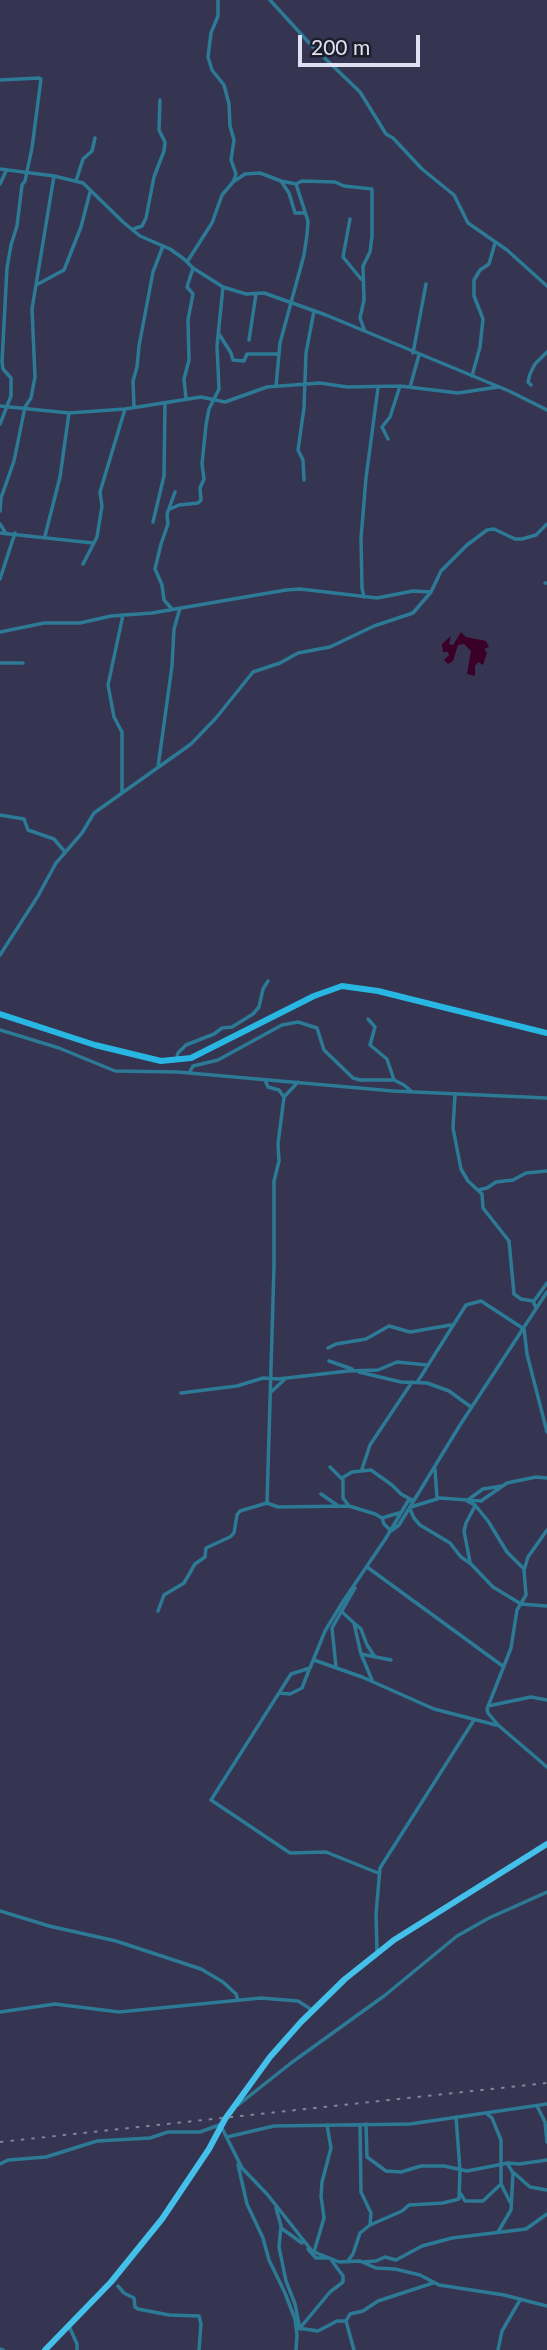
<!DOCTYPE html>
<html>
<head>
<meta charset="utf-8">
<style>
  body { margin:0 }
  #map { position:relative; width:547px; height:2350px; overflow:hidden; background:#353451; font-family:Lato,sans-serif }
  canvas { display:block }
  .scale { position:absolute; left:298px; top:35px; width:122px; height:32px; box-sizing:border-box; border:4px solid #e0e0f3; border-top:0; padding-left:9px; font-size:21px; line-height:24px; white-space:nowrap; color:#e0e0f3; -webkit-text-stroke:5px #1e1e2b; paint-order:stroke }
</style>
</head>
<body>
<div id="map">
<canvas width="547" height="2350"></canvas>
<div class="scale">200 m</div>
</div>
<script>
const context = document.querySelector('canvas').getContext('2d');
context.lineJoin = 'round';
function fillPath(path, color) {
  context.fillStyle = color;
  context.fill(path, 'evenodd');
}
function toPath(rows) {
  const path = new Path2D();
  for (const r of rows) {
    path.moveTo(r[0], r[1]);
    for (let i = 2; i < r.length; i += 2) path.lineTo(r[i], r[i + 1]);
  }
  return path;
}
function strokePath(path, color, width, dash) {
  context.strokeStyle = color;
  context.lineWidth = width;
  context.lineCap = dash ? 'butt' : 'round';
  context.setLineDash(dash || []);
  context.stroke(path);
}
fillPath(toPath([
  [461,632,466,637,486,641,489,647,484,649,487,653,483,665,478,662,475,666,475,676,467,674,471,651,464,644,458,645,453,661,448,664,444,660,449,655,448,652,443,652,442,644,451,636,449,644,453,645]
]), '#3a0028');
strokePath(toPath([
  [218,0,218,16,211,33,208,57,212,70,224,85,229,104,230,126,234,140,231,160,236,174,233,182],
  [270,0,311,45,360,92,386,134,393,138,422,169,454,195,468,223,507,250,547,286],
  [0,80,39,78,41,79,32,148,25,181,22,185,17,226,11,245,7,268,2,362,3,369,11,378,11,396,0,424],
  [0,169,54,176,83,183,123,222,140,236,170,249,184,259,193,268,223,287,246,294,264,293,326,315,509,391,547,410],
  [76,181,83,159,92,151,95,138],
  [281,181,296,184,302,181,335,182,344,186,372,189,372,236,370,252,363,266,364,300,360,318,364,329],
  [0,184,6,171],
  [350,219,343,257,361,279],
  [133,229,142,226,146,218,154,177,164,151,165,142,159,130,160,100],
  [187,262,212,223,222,195,233,182,245,174,260,173,281,181,289,193,295,213,304,213],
  [38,284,64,270,81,227,90,192],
  [219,334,231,353,233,360,244,361,247,354,277,354],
  [249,340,256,294],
  [413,353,426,284],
  [472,376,480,347,483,319,474,296,474,280,480,270,489,264,495,243],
  [531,385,528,382,530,374,535,364,547,352],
  [276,386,280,343,304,255,307,235,308,221,296,184],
  [410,387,419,355],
  [186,398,184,379,189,360,188,320,193,294,187,287,193,268],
  [0,406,69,413,125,409,201,397,225,402,267,387,320,383,347,387,400,386,458,393,498,387],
  [134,407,133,381,137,367,139,346,153,272,163,246],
  [388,439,382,427,390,417,400,386],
  [304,480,303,460,298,450,304,408,306,353,314,311],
  [170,509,179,505,198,503,201,500,200,488,204,479,202,464,206,425,209,409,219,389,217,346,223,287],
  [0,511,1,498,14,461,25,407,31,398,35,377,32,309,54,176],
  [153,522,164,476,165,403],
  [0,524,5,532],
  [0,533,93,543],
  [45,536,60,477,69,413],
  [83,564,97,537,102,506,100,492,125,409],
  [0,579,15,533],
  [545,583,547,583],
  [364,597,362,588,361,538,366,478,378,388],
  [172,609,164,600,162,585,155,569,161,544,168,524,167,514,175,492],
  [0,632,44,623,80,623,111,616,152,613,286,590,300,589,377,598,413,591,431,592],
  [0,663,23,663],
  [158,767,172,666,174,629,180,608],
  [122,793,122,732,114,717,108,685,123,615],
  [0,815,24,819,28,830,54,839,65,852],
  [0,955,38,896,56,863,82,833,94,813,191,744,216,718,253,672,280,663,298,653,330,647,374,626,413,613,431,592,441,571,467,545,487,530,494,529,515,539,522,539,536,535,547,524],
  [368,1019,375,1027,370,1045,387,1059,394,1080],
  [0,1030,59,1048,115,1071,178,1072,393,1091,547,1098],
  [176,1060,178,1053,186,1045,214,1034,222,1028,232,1027,253,1014,259,1007,263,989,268,981],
  [189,1073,193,1066,218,1060,282,1025,298,1022,317,1028,324,1050,353,1078,360,1080,394,1080,404,1085,411,1091],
  [265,1080,268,1087,279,1090,284,1097],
  [455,1095,453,1128,461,1169,468,1181,482,1194,483,1208,509,1241,514,1294,521,1299,533,1301,536,1308],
  [478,1190,487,1188,496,1182,513,1180,526,1173,547,1171],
  [534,1301,547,1283],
  [328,1348,336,1344,366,1339,389,1326,410,1332,451,1325],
  [329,1361,352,1369],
  [359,1372,401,1382,427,1383,449,1391,471,1407],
  [418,1381,466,1305,481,1301,524,1329,527,1354,547,1432],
  [271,1392,285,1379],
  [181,1393,237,1386,263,1378,278,1379,348,1371,378,1370,397,1362,427,1365],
  [330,1467,343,1480,343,1498,349,1506],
  [362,1469,370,1445,412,1382],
  [435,1469,437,1498],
  [342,1478,352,1472,371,1470,392,1485,401,1494,410,1499],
  [321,1494,337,1505],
  [469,1499,483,1489,502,1486],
  [467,1501,475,1505,488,1521,507,1552,524,1569],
  [267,1503,274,1266,274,1181,279,1161,278,1144,284,1097,298,1082],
  [411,1507,440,1498,481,1501,507,1483,536,1477,547,1478],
  [410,1509,414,1518,420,1525,450,1543,461,1557,471,1564,493,1587,521,1604,547,1606],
  [382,1518,384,1524,391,1531,399,1525,460,1425,547,1292],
  [547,1530,528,1557,524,1570,526,1595,517,1610,511,1648,487,1709,488,1713,498,1725,547,1767],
  [470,1562,464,1531,466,1523,475,1506],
  [367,1567,504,1667],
  [158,1611,164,1595,184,1583,195,1564,205,1557,206,1548,230,1537,234,1533,237,1515,240,1511,267,1503,278,1507,349,1506,375,1514,382,1518,399,1513],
  [341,1611,354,1623,361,1654,372,1680],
  [354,1623,361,1629,367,1645,375,1657],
  [361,1654,391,1660],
  [314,1660,362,1677,434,1709,496,1725],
  [336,1667,332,1628,355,1588],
  [279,1693,290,1694,302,1688,309,1670],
  [488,1706,531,1697,547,1700],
  [378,1873,326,1852,290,1853,211,1800,291,1674,310,1668,325,1631,344,1600,386,1538,408,1501,415,1499],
  [0,1911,49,1926,116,1941,201,1969,223,1982,236,1994,238,2000],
  [377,1952,376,1914,380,1868,474,1720],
  [0,2012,55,2004,119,2012,261,1998,298,2001,312,2010],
  [238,2105,291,2063,384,1996,457,1936,489,1918,547,1892],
  [537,2106,545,2122,547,2142],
  [486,2113,492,2118,501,2140,501,2184,510,2202],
  [366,2124,367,2157,386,2171,401,2172,421,2166,444,2166,467,2171,508,2163,519,2164,547,2160],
  [360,2125,361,2192,371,2213,370,2225],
  [221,2126,242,2168,267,2194,312,2251,339,2262,360,2261,376,2268,395,2269,420,2275,439,2285,504,2295,547,2306],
  [227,2137,274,2126,410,2124,547,2104],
  [0,2164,8,2160,46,2157,97,2141,150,2138,168,2132,200,2132,222,2124],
  [238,2165,247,2204,263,2238,269,2260,285,2293,295,2319,297,2335,296,2350],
  [514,2173,530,2187,547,2190],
  [461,2194,465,2201,483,2201,501,2184],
  [276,2208,281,2226,279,2247,286,2281,295,2304,300,2329],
  [281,2228,302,2243],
  [498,2232,511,2210,513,2173,507,2163],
  [308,2249,316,2258,329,2258],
  [314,2252,324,2218,321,2196,322,2182,331,2148,327,2125],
  [347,2262,353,2254,360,2233,370,2225,402,2211,409,2205,443,2203,459,2199,460,2170,456,2117],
  [362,2262,376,2261,385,2257,396,2260,422,2246,452,2238,526,2229,547,2214],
  [118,2286,124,2293,134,2298,135,2307,138,2309,169,2315,199,2316,201,2324,199,2350],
  [346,2321,350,2314,363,2311,378,2301,433,2283],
  [69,2326,77,2344,77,2350],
  [298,2328,318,2331,337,2321,346,2321,354,2350],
  [300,2328,330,2292,343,2282,343,2276,332,2261],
  [0,2349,3,2350],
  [498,2350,502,2331,520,2300]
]), '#2c7a95', 3.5);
strokePath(toPath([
  [0,1014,95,1045,161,1061,191,1058,314,996,342,986,378,991,547,1033]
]), '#28b7e2', 6);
strokePath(toPath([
  [45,2350,111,2282,162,2219,209,2149,225,2119,270,2057,301,2022,345,1979,394,1940,547,1844]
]), '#43c1ea', 6);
strokePath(toPath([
  [0,2142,547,2083]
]), '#83839b', 2, [3.5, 7]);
</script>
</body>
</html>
